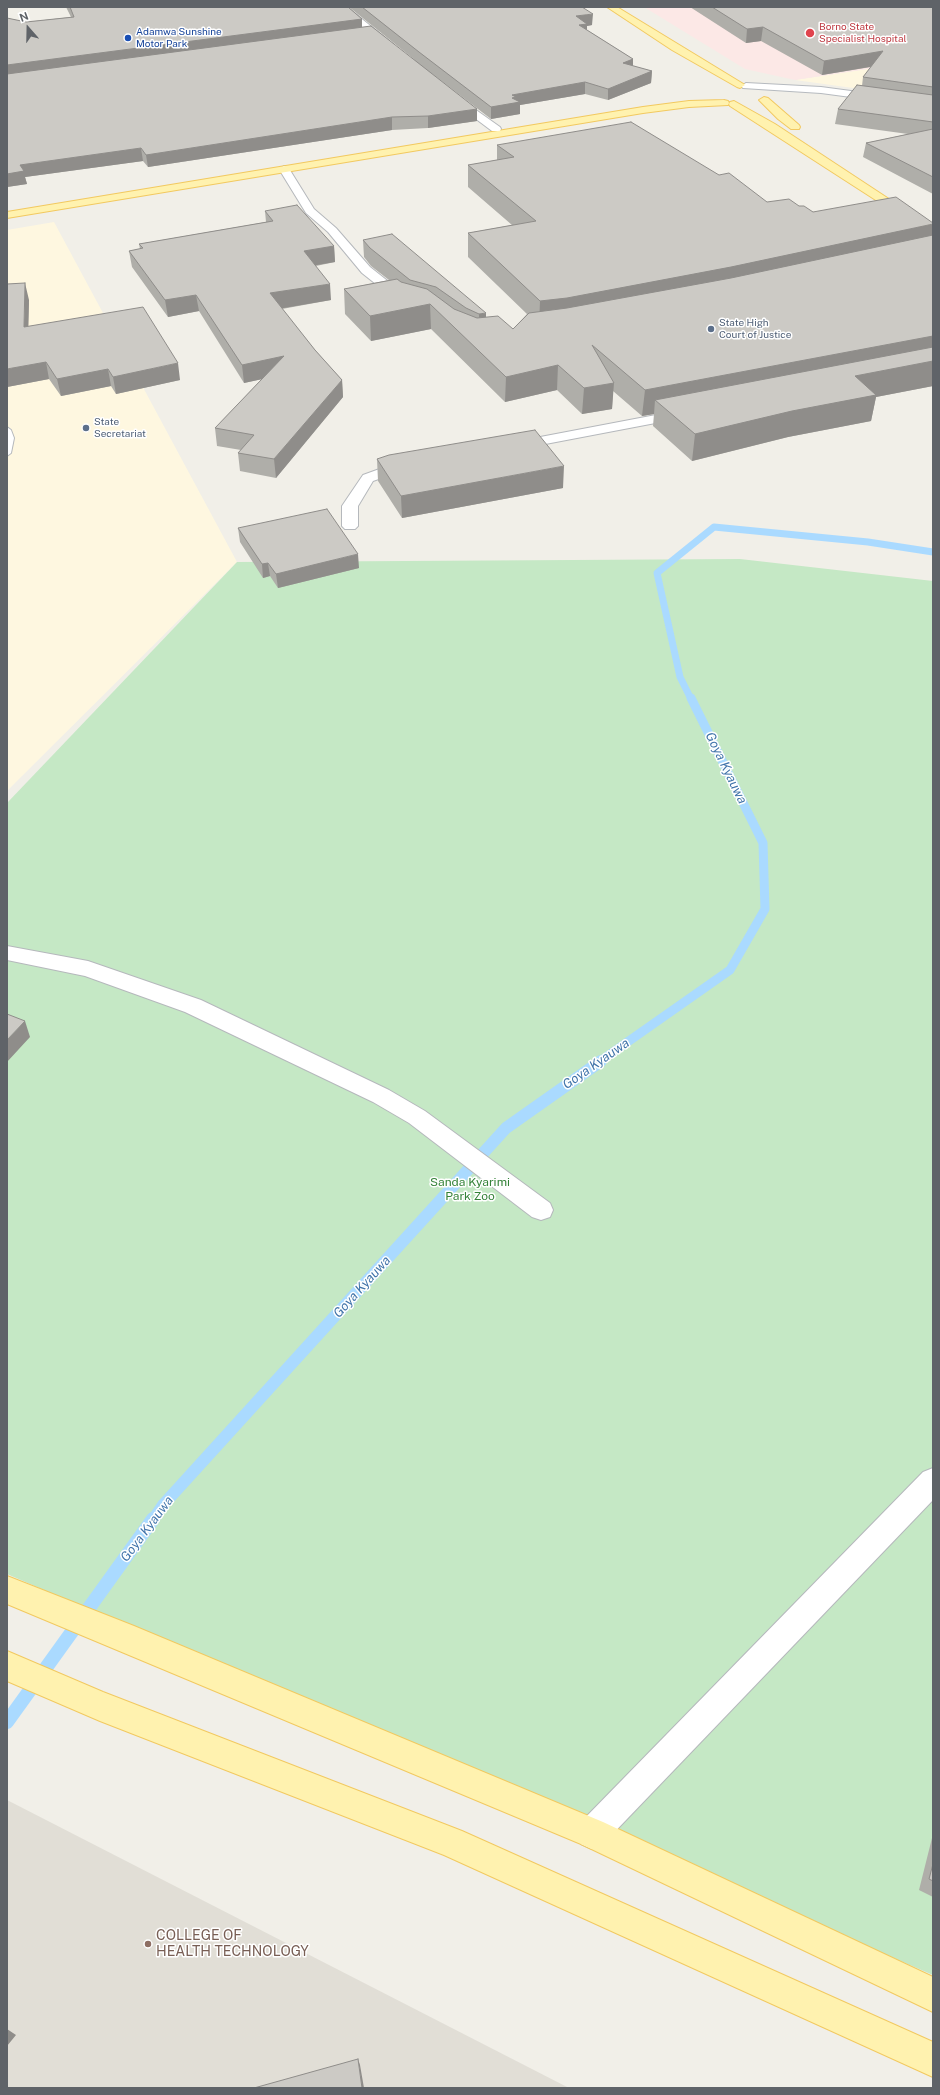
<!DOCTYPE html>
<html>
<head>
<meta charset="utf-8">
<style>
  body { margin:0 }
  #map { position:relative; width:940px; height:2095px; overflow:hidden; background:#f1efe8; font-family:"Public Sans",sans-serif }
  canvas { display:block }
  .frame { position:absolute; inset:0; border:8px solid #5f6368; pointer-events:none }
  .north { position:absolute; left:8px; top:8px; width:40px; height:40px; -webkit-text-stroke:3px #fff; paint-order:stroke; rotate:340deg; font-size:11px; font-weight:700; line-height:16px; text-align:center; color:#5f6368 }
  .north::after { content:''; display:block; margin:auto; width:14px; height:18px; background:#5f6368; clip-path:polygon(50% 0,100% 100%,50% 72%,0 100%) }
</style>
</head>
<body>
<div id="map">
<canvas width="940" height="2095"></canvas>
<div class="frame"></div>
<div class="north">N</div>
</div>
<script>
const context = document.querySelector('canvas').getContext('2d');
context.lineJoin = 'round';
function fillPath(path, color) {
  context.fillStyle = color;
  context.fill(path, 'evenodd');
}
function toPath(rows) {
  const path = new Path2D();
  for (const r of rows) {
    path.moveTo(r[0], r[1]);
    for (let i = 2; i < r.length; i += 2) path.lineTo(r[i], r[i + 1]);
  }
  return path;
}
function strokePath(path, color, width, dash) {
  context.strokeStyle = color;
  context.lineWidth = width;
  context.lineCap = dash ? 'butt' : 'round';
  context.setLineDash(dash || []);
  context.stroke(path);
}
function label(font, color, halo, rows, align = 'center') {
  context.font = font + ' "Public Sans",sans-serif';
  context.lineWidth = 3;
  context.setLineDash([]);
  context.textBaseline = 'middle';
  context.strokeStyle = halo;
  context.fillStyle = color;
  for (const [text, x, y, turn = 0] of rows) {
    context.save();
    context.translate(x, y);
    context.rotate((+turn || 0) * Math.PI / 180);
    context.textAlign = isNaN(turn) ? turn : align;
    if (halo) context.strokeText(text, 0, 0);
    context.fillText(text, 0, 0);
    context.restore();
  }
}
fillPath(toPath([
  [933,59,933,99,795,80],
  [54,222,237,562,7,791,7,230]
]), '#fef7e0');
fillPath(toPath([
  [7,1800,569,2088,7,2088]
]), '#e1ded6');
fillPath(toPath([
  [644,7,933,7,933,59,795,80,745,69]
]), '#fce8e6');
fillPath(toPath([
  [740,559,933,581,933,1975,7,1574,7,803,237,562]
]), '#c5e8c5');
strokePath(toPath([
  [691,699,680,677,657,573,714,527,868,542,933,552]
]), '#aadaff', 7);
strokePath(toPath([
  [599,1062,730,970,765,909,763,843,691,698]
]), '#aadaff', 9);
strokePath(toPath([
  [153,1520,163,1505,506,1128,601,1061]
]), '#aadaff', 12);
strokePath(toPath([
  [7,1722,153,1519]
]), '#aadaff', 14);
const lane = toPath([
  [7,427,11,430,14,438,11,453,7,456,7,427]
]);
const street = toPath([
  [338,7,347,7,394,45,394,49,388,49,338,7],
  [452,93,500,127,501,129,500,131,492,131,448,98,447,96,452,93],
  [284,166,288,167,314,209,336,228,370,267,409,298,411,301,409,304,401,304,362,273,328,232,306,213,279,169,284,166],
  [682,410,687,411,689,414,687,417,514,450,509,449,507,446,509,443,514,442,682,410],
  [407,463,412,464,414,467,412,470,393,474,373,481,358,506,358,526,355,529,345,529,342,526,342,506,363,475,385,467,407,463],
  [7,946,88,961,201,1000,389,1090,425,1111,550,1203,553,1210,550,1217,541,1220,532,1217,409,1123,373,1102,185,1012,85,976,7,960,7,946],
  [933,1468,933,1500,603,1844,592,1849,581,1844,576,1833,581,1822,923,1472,933,1468]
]);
const secondary = toPath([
  [746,83,821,87,933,102,933,108,821,93,743,88,741,86,746,83]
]);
const primary = toPath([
  [607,7,617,7,745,85,740,88,737,87,672,50,607,7],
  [764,97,768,98,799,125,800,127,799,129,791,129,778,119,759,100,764,97],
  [724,100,728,101,729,103,728,105,689,107,643,113,7,218,7,212,643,107,689,101,724,100],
  [734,101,775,124,933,228,933,237,730,106,729,104,730,102,734,101],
  [7,1576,134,1626,603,1822,933,1977,933,2012,581,1844,7,1604,7,1576],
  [7,1651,103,1692,462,1831,933,2042,933,2077,444,1855,100,1721,7,1681,7,1651]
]);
strokePath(lane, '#b5b8bc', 2);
strokePath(street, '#b5b8bc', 2);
strokePath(secondary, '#b6babf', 2);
strokePath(primary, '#f2c960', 2);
fillPath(lane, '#fff');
fillPath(street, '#fff');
fillPath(secondary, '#fff');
fillPath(primary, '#fff2af');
fillPath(toPath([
  [66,7,348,7,362,19,362,27,415,60,349,7,582,7,592,25,587,26,587,30,633,59,633,66,652,71,651,83,608,100,585,94,520,105,520,114,491,119,426,69,477,109,477,121,428,128,392,130,148,167,143,161,25,177,27,184,7,187,7,18,26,22,71,17],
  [690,7,933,7,933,194,863,157,866,143,908,134,835,124,838,109,862,86,863,77,871,67,822,75,761,41,746,43],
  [497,145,719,175,767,202,799,206,813,212,933,235,933,386,876,397,871,421,788,437,692,461,653,426,654,414,642,416,613,391,612,409,582,414,557,390,505,402,431,329,371,341,345,314,344,289,389,280,371,266,364,257,363,240,486,317,513,329,527,314,468,257,468,233,512,225,468,187,468,165,497,160],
  [265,211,334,246,335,262,316,266,331,300,282,309,315,350,342,380,343,397,276,478,240,471,238,453,241,450,217,446,215,428,262,379,244,383,199,311,168,317,132,267,129,251,140,249,139,244,266,222],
  [29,300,28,326,180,380,116,394,111,386,61,396,49,379,7,387],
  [377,459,563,488,402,518,378,481],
  [238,528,359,568,278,588,270,576,263,578,240,542],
  [933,1834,933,1897,919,1890]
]), '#afaea9');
fillPath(toPath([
  [593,14,592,25,587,26,587,35,579,36,576,16],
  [362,19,362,30,7,76,7,65],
  [763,27,761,41,746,43,747,29],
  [883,51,881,65,822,75,824,61],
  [633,59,633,71,623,63],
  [652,71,651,83,608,100,608,89],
  [585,82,585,94,520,105,520,114,491,119,491,107,512,95],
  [477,109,477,121,428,128,428,116],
  [392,117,392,130,148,167,146,155],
  [141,148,143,161,25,177,27,184,7,187,7,174,20,165],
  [933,224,933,231,929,247,539,326,540,301],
  [334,246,335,262,305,267,304,251],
  [25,283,29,300,28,344,24,327],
  [330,284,331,300,272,310,270,293],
  [196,295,199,311,168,317,165,300],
  [430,304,431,329,371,341,370,316],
  [486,313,486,332,479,332,479,314],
  [933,336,933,359,655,400,654,414,642,416,645,390],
  [284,356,286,374,244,383,242,365],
  [933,361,933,386,876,397,871,421,788,437,692,461,695,434,855,376],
  [46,362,49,379,7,387,7,369],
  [178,363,180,380,116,394,113,377],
  [558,365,557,390,505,402,506,377],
  [108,369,111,386,61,396,57,379],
  [342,380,343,397,276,478,274,459],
  [614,383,612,409,582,414,584,388],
  [564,466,563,488,402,518,401,496],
  [358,554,359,568,278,588,276,574],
  [268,563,270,576,263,578,262,564],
  [25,1021,30,1037,7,1062,7,1040],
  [7,2029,16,2035,7,2046],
  [358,2059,360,2065,364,2088,362,2088]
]), '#8f8d8a');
const building = toPath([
  [70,7,348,7,362,19,7,65,7,18,26,22,74,17,70,7],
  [362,7,582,7,593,14,576,16,587,24,579,25,633,59,623,63,652,71,608,89,585,82,512,95,516,97,512,98,520,102,491,107,419,52,362,7],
  [712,7,933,7,933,87,863,77,883,51,824,61,763,27,747,29,712,7],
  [371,26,477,109,428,116,392,117,146,155,141,148,20,165,24,171,7,174,7,74,371,26],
  [857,85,933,95,933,122,838,109,857,85],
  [631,122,719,175,729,173,767,202,789,199,799,206,804,206,813,212,896,197,933,223,933,224,731,267,567,298,540,301,468,233,536,221,468,165,514,157,497,145,631,122],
  [933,129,933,177,866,143,933,129],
  [297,205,334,246,304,251,330,284,270,293,315,350,342,380,274,459,238,453,254,435,215,428,284,356,242,365,196,295,165,300,129,251,143,248,139,244,273,221,265,211,297,205],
  [392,234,486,313,479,314,466,308,436,287,410,280,370,248,363,240,392,234],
  [933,235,933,336,645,390,592,345,614,383,584,388,558,365,506,377,430,304,370,316,344,289,397,279,401,282,427,289,454,309,477,318,498,316,513,329,529,313,567,308,731,278,933,235],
  [25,283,24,327,143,307,178,363,113,377,108,369,57,379,46,362,7,369,7,284,25,283],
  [933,347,933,361,855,376,876,395,792,411,695,434,655,400,933,347],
  [535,430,564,466,401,496,377,459,389,455,535,430],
  [327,509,358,554,276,574,268,563,262,564,238,528,327,509],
  [7,1014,25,1021,7,1040,7,1014],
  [933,1864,933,1881,929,1879,933,1864],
  [358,2059,362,2088,254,2088,358,2059]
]);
fillPath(building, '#cccac5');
strokePath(building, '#8f8d8a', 1);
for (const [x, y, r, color] of [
  [810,33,5,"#e0444e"],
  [128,38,4,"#1a4fb4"],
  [711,329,4,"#5c6f8a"],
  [86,428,4,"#5c6f8a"],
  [148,1944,4,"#8d6e63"]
]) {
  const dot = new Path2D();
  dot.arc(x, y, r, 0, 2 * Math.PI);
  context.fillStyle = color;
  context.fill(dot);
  strokePath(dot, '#fff', 1.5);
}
label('10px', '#be3a42', '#fff', [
  ["Borno State",819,27],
  ["Specialist Hospital",819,39]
], 'left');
label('10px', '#164399', '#fff', [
  ["Adamwa Sunshine",136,32],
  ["Motor Park",136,44]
], 'left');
label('10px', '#4e5e75', '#fff', [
  ["State High",719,323],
  ["Court of Justice",719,335],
  ["State",94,422],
  ["Secretariat",94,434]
], 'left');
label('12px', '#348238', '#fff', [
  ["Sanda Kyarimi",470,1182],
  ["Park Zoo",470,1196]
]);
label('italic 13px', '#4174aa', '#fff', [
  ["Goya Kyauwa",726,768,64],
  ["Goya Kyauwa",596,1064,-35],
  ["Goya Kyauwa",362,1287,-48],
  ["Goya Kyauwa",147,1529,-53]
]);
label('14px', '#785e54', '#fff', [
  ["COLLEGE OF",156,1936],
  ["HEALTH TECHNOLOGY",156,1952]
], 'left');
</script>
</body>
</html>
